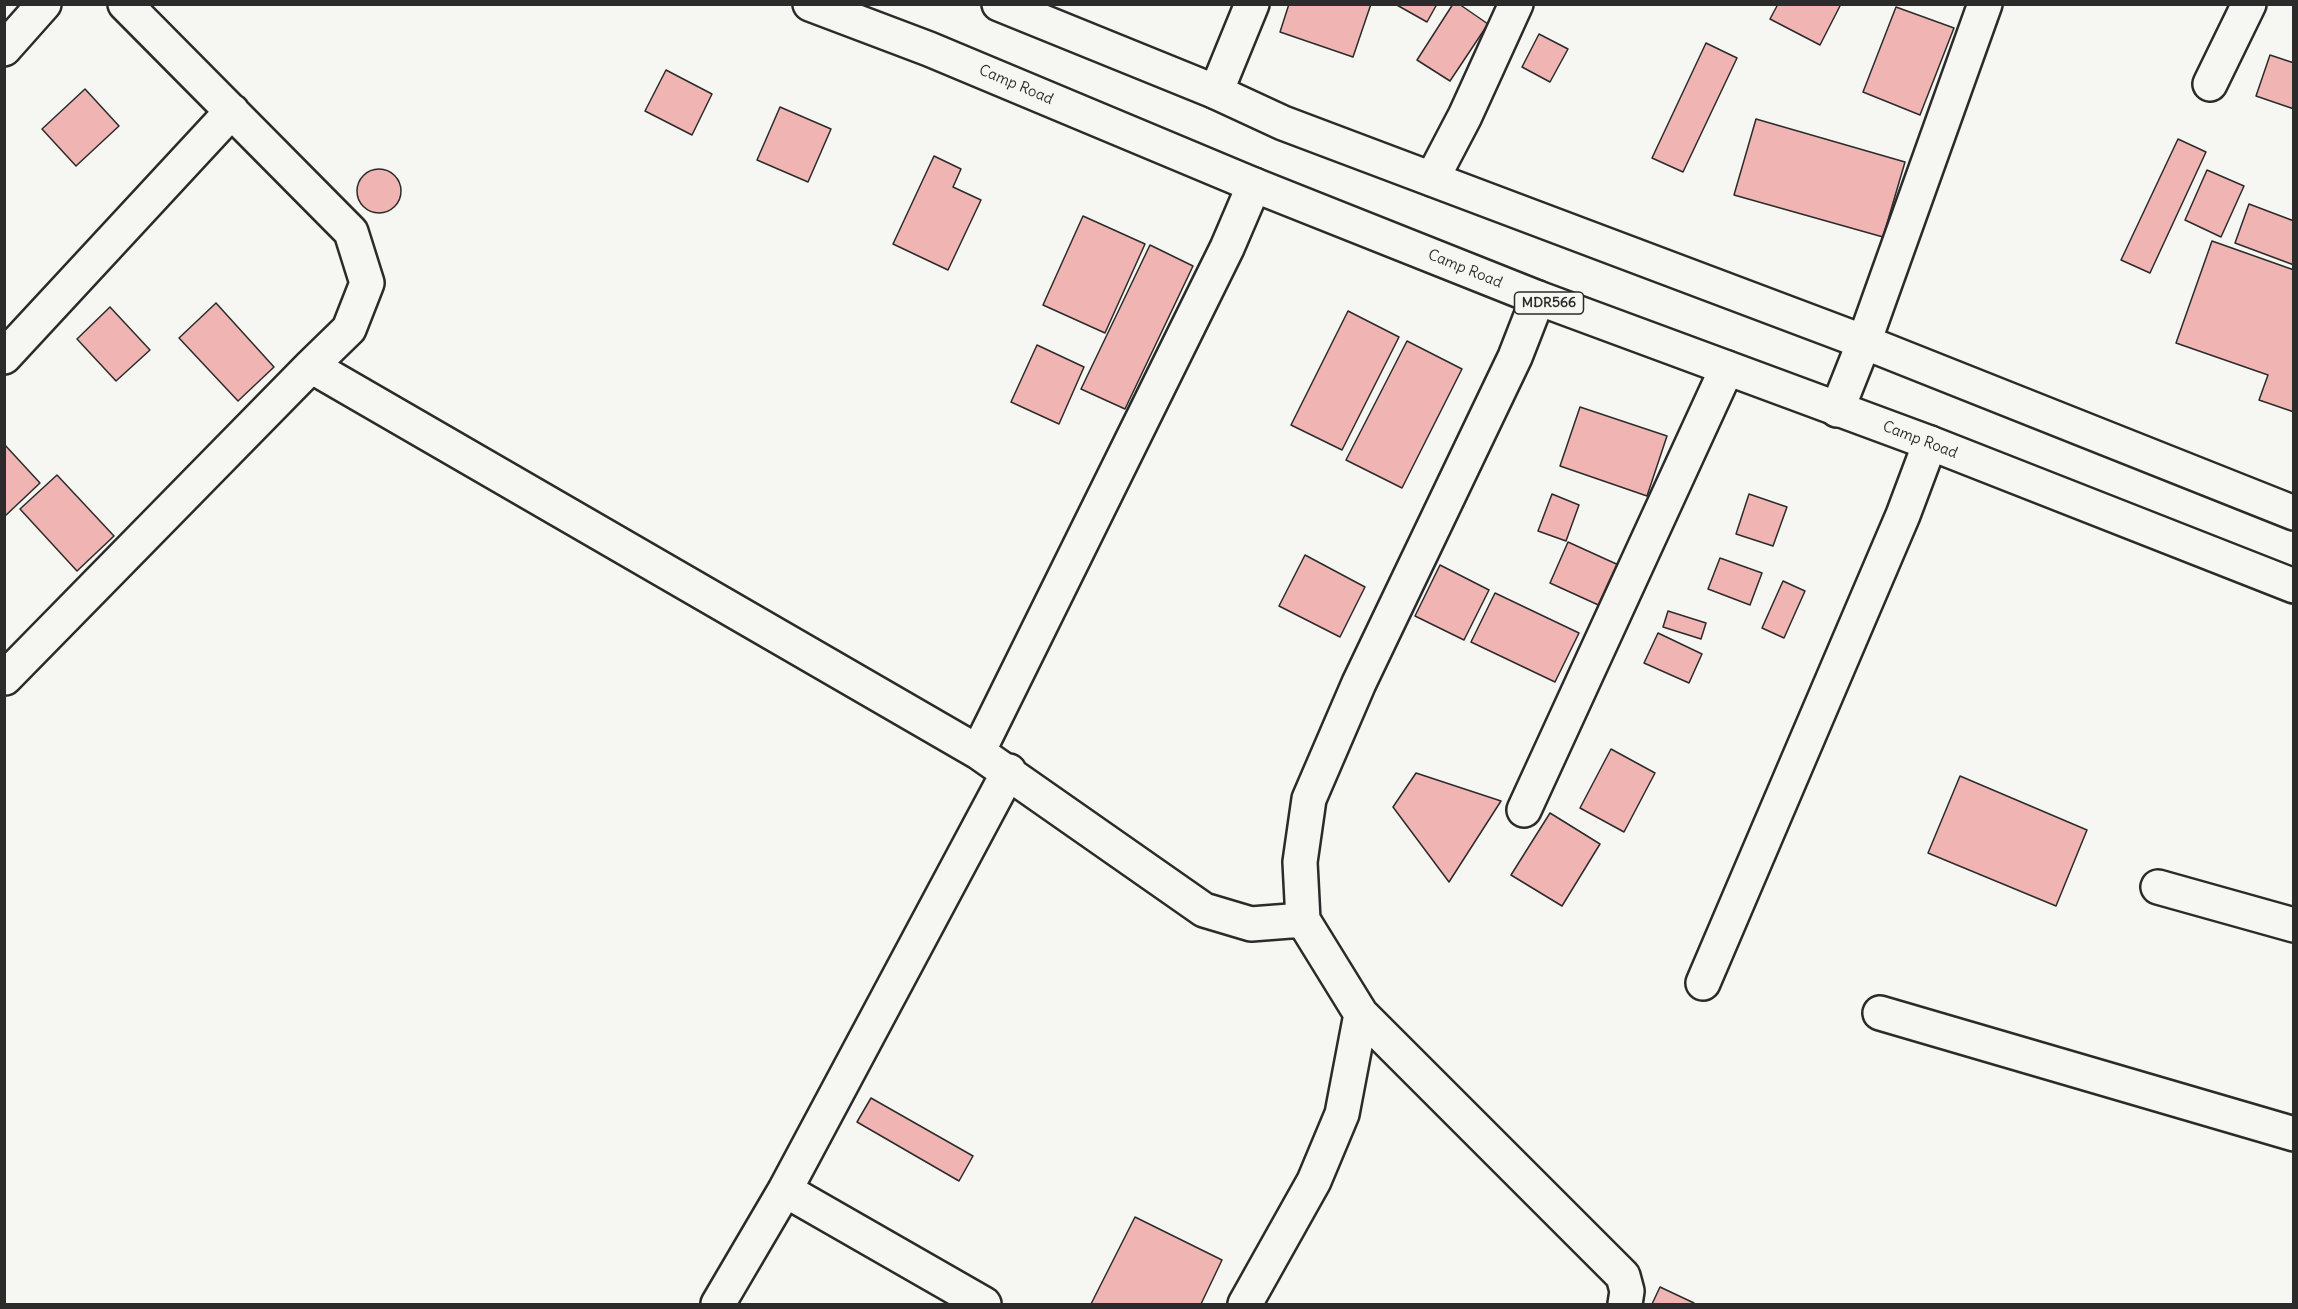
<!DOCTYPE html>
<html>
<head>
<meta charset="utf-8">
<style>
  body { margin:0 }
  #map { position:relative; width:2298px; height:1309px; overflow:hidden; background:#f6f6f2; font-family:Delius,sans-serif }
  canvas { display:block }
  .frame { position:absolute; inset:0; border:6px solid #2b2b2b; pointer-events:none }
</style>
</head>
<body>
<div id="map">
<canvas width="2298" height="1309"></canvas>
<div class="frame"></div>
</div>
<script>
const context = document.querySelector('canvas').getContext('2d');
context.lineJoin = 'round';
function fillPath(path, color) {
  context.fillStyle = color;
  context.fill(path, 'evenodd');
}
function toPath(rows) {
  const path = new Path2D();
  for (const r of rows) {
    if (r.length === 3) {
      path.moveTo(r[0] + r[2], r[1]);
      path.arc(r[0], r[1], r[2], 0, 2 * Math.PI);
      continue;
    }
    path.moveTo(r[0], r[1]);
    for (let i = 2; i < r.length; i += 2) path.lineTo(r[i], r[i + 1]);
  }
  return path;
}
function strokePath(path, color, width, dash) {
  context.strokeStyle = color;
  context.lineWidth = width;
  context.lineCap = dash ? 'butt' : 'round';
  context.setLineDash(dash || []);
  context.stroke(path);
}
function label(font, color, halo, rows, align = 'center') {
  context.font = font + ' Delius,sans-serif';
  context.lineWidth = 4.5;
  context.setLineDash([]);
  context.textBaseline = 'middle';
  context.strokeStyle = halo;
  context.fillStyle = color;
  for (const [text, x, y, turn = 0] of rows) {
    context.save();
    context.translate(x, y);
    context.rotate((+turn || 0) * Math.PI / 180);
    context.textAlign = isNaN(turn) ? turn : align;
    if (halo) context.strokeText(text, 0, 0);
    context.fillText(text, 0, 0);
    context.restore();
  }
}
const building = toPath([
  [1289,4,1371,4,1353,57,1280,32,1289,4],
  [1395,4,1437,4,1427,22,1395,4],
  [1453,4,1459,4,1488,24,1450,81,1417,60,1453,4],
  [1778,4,1841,4,1820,45,1770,19,1778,4],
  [1896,7,1954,28,1920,115,1863,92,1896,7],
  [1539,34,1568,49,1550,82,1522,67,1539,34],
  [1706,43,1737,58,1683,172,1652,158,1706,43],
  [2270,55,2294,63,2294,109,2256,96,2270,55],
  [666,70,712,94,692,135,645,111,666,70],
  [85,89,119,126,76,166,42,129,85,89],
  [780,107,831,129,808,182,757,160,780,107],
  [1756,119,1905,162,1883,237,1734,195,1756,119],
  [2178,139,2206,152,2150,273,2121,260,2178,139],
  [934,156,961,169,953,187,981,200,948,270,893,244,934,156],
  [379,191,22],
  [2207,170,2244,186,2221,237,2185,220,2207,170],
  [2249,204,2294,221,2294,265,2235,243,2249,204],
  [1083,216,1145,244,1105,333,1043,305,1083,216],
  [2212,241,2294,270,2294,412,2259,400,2268,375,2176,343,2212,241],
  [1150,245,1193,266,1125,409,1081,389,1150,245],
  [216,303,274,367,238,401,179,338,216,303],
  [110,307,150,350,116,381,77,339,110,307],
  [1348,311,1399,337,1342,450,1291,425,1348,311],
  [1407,341,1462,369,1402,488,1346,460,1407,341],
  [1037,345,1084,367,1059,424,1011,402,1037,345],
  [1580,407,1667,436,1647,496,1560,466,1580,407],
  [4,444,40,483,4,517,4,444],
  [57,475,114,536,77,571,20,509,57,475],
  [1552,494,1579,505,1566,541,1538,531,1552,494],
  [1749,494,1787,507,1773,546,1736,534,1749,494],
  [1568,542,1623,567,1605,608,1550,583,1568,542],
  [1305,555,1365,587,1340,637,1279,606,1305,555],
  [1720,558,1762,573,1750,605,1708,589,1720,558],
  [1440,565,1489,590,1464,640,1415,616,1440,565],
  [1783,581,1805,591,1784,638,1762,628,1783,581],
  [1495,593,1579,633,1555,682,1471,642,1495,593],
  [1668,611,1706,623,1701,639,1663,627,1668,611],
  [1658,633,1702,654,1689,683,1644,663,1658,633],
  [1611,749,1655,773,1624,832,1580,808,1611,749],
  [1416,773,1501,801,1449,882,1393,807,1416,773],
  [1960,776,2087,830,2056,906,1928,853,1960,776],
  [1550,813,1600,844,1562,906,1511,875,1550,813],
  [871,1098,973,1156,959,1181,857,1122,871,1098],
  [1135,1217,1222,1260,1201,1304,1091,1304,1135,1217],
  [1660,1287,1694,1303,1693,1304,1652,1304,1660,1287]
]);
fillPath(building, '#f0b4b2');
strokePath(building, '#2b2b2b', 1.5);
const minor = toPath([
  [125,4,351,232,367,283,349,329,311,366],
  [4,49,44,4],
  [2210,84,2249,4],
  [1216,92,1252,4],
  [1432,179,1465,116,1516,4],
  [1254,185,1227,248,978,752,1204,910,1251,924,1303,920],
  [1538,298,1515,357,1359,683,1309,799,1300,862,1303,920,1361,1014,1623,1276,1627,1291,1625,1304],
  [4,357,232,111],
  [1837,410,1864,342,1985,4],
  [5,678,311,366,978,752],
  [1524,810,1727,368],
  [2158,887,2294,925],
  [1703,983,1903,515,1930,443],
  [1880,1013,2294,1134],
  [785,1190,984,1304],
  [718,1304,785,1190,1009,771],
  [1245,1304,1314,1181,1342,1114,1361,1014]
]);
const major = toPath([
  [810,4,929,49,1254,185,1538,298,1930,443,2294,586],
  [999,4,1216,92,1283,123,1864,342,2294,513]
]);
strokePath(minor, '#2b2b2b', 38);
strokePath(major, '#2b2b2b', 38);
strokePath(minor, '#f6f6f2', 33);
strokePath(major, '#f6f6f2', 33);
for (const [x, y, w] of [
  [1549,303,69]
]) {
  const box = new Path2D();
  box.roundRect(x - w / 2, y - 11, w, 22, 4.5);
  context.fillStyle = '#f6f6f2';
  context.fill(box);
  strokePath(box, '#2b2b2b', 1.5);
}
label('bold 14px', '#2b2b2b', null, [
  ["MDR566",1549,303]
]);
label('15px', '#2b2b2b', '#f6f6f2', [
  ["Camp Road",1016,85,23],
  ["Camp Road",1465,269,22],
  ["Camp Road",1920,440,21]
]);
</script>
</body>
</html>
